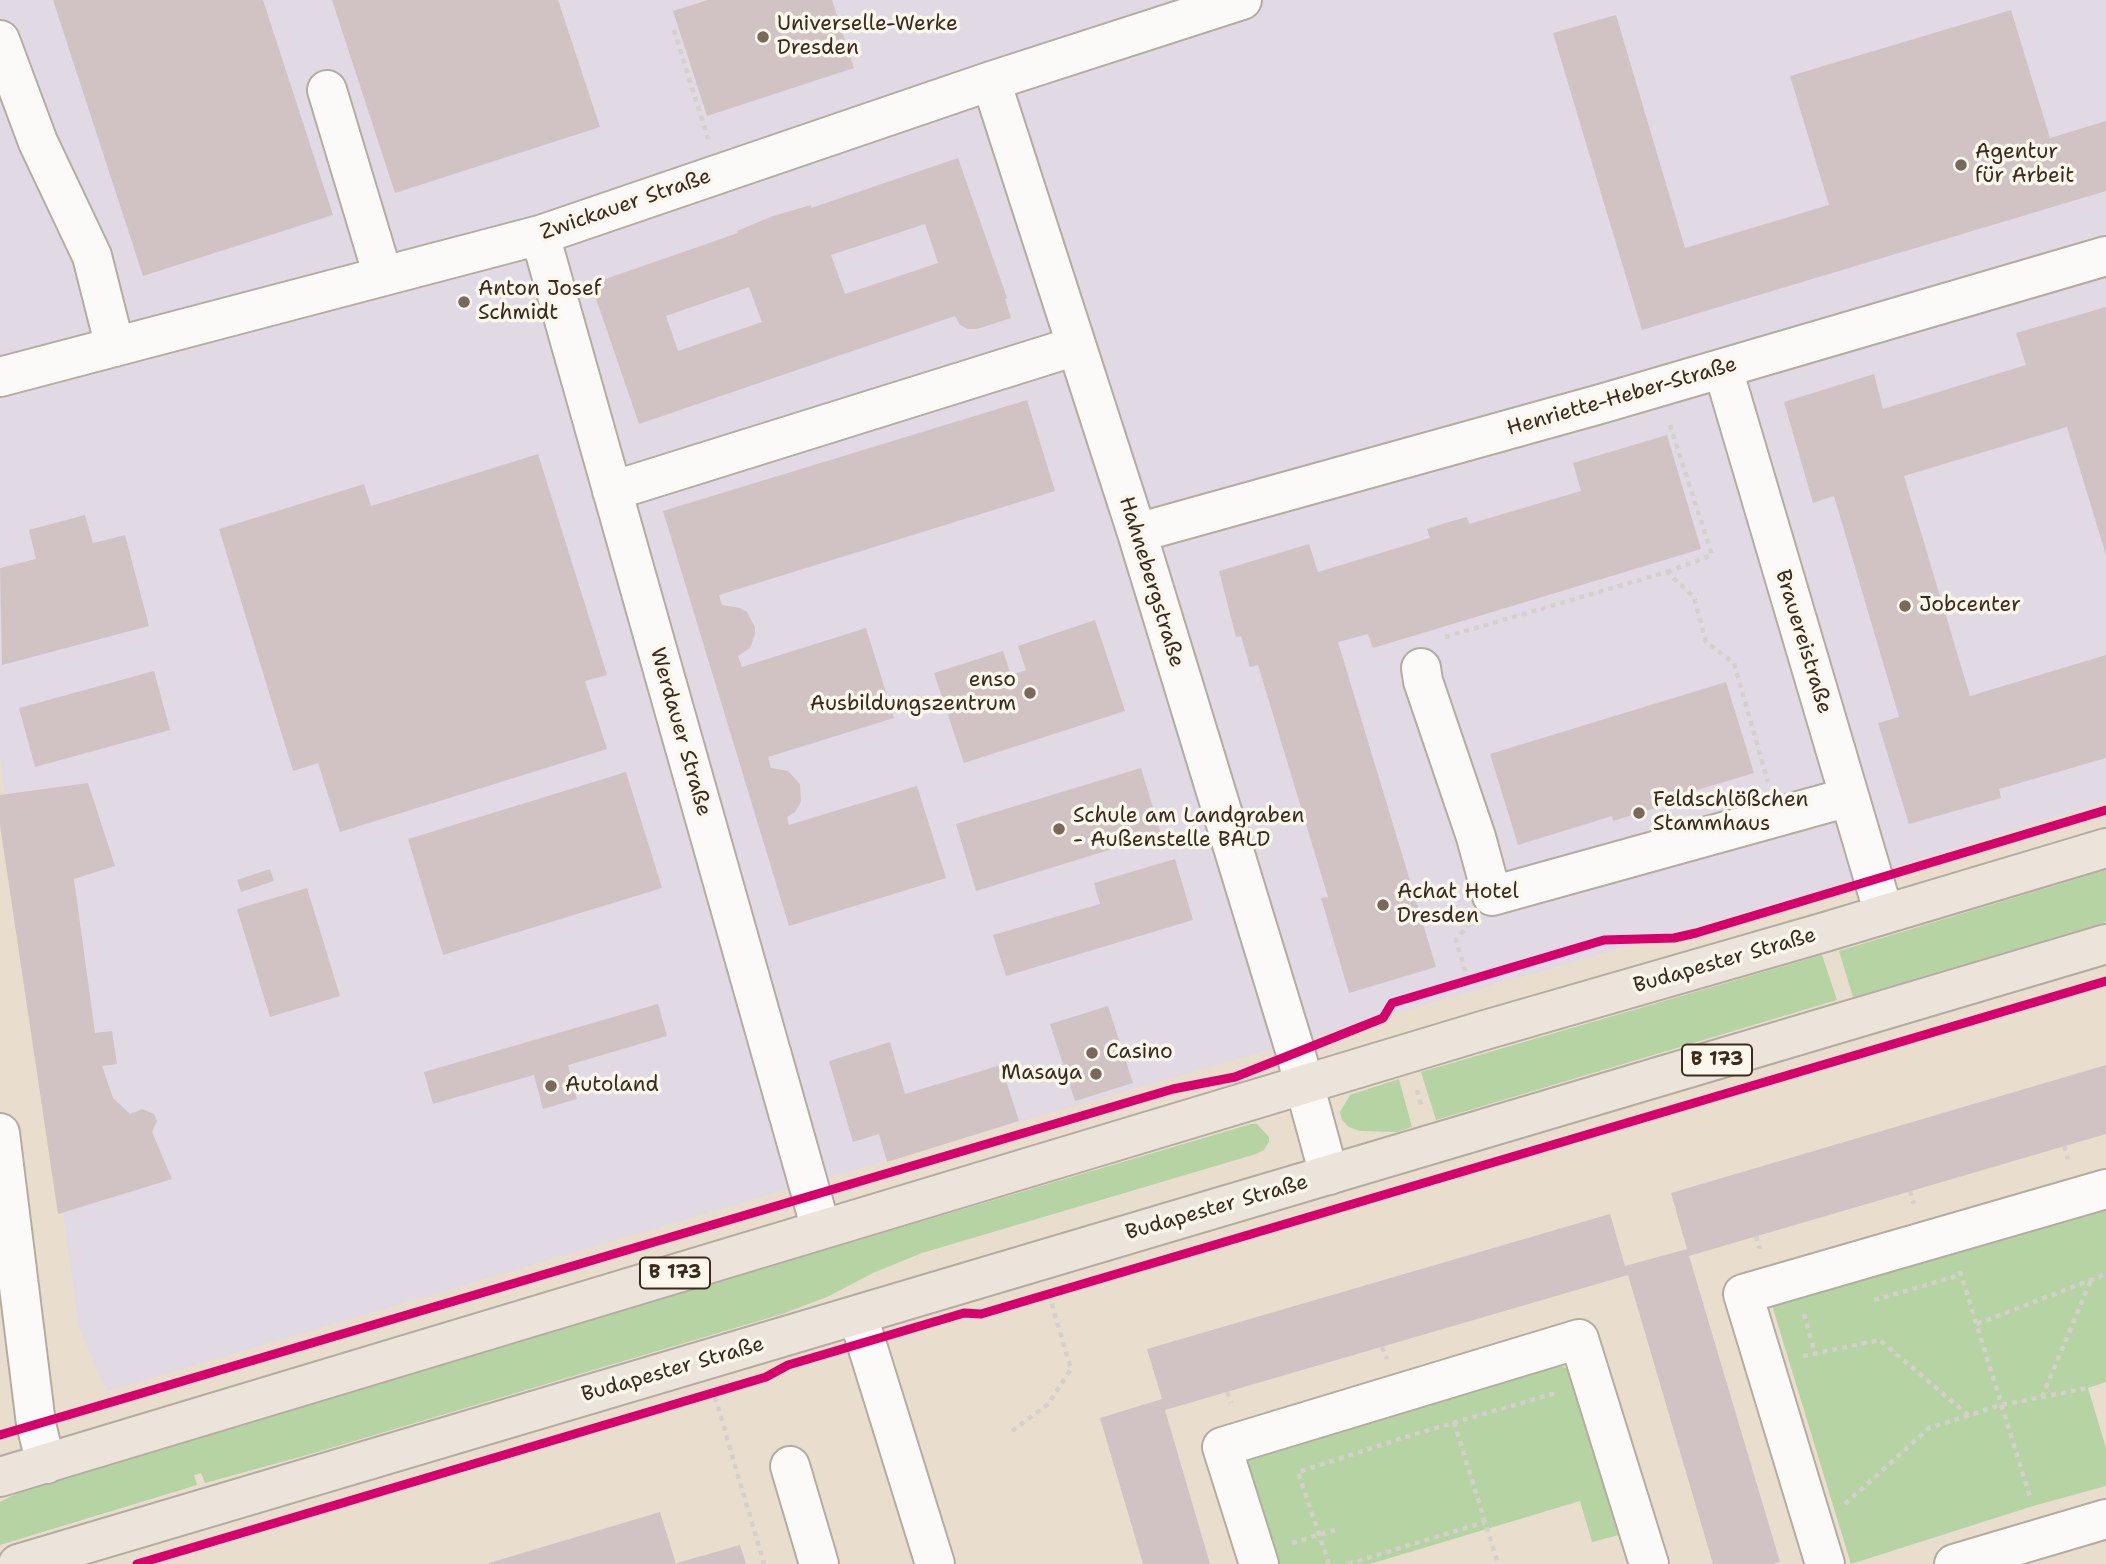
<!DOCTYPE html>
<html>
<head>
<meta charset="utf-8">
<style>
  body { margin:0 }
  canvas { display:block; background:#e9ddcd }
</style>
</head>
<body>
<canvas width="2106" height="1564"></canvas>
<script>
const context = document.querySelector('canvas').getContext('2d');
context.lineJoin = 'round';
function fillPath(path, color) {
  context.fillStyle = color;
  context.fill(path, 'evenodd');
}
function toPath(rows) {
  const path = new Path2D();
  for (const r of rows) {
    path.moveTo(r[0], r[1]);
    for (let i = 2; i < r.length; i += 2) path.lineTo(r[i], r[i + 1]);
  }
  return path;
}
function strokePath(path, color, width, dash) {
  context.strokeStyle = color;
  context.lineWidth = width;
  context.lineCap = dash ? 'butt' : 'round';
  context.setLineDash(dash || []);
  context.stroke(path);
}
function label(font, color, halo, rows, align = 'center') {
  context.font = font + ' "Shantell Sans",sans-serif';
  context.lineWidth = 7;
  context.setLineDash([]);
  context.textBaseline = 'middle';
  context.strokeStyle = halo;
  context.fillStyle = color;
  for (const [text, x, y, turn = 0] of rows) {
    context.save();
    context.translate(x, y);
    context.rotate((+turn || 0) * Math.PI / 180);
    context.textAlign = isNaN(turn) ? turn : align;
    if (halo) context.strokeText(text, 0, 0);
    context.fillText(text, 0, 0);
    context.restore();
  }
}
fillPath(toPath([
  [0,0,2106,0,2106,801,1801,896,811,1182,107,1391,79,1328,0,755]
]), '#e1d9e4');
fillPath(toPath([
  [2106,870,2106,922,1853,997,1839,951],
  [1822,955,1837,1000,1436,1120,1421,1072],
  [1399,1079,1412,1127,1397,1132,1360,1131,1349,1127,1342,1120,1340,1112,1350,1095],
  [1251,1124,1257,1124,1269,1137,1269,1142,1264,1150,1256,1154,922,1253,873,1273,827,1297,782,1314,307,1455,205,1483,201,1473,194,1475,197,1485,0,1545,0,1502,35,1484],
  [2106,1201,2106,1382,2088,1388,2106,1448,2106,1486,2033,1506,1851,1564,1771,1302],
  [1558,1364,1575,1373,1627,1533,1592,1542,1580,1501,1370,1564,1272,1564,1239,1459]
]), '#b6d3a3');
fillPath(toPath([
  [53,0,263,0,333,215,143,276],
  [332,0,558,0,600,127,395,193],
  [708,0,832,0,854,68,707,116,673,11],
  [2011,10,2050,138,2106,121,2106,191,1642,330,1553,33,1616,15,1685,248,1829,205,1790,76],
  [958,158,1007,298,1005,299,1011,318,977,329,968,329,960,325,955,316,639,424,591,284,738,233,737,231,773,216,811,205,811,208],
  [925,224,938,263,845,294,831,255],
  [749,287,762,322,678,351,666,316],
  [2106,307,2106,555,2067,427,1904,476,1970,696,2106,655,2106,758,1999,789,2001,798,1909,824,1878,723,1899,717,1834,496,1813,503,1784,402,1874,374,1883,409,2026,365,2016,333],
  [1027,400,1055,491,719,595,722,605,740,608,747,612,755,627,755,634,750,648,738,656,742,667,866,628,894,718,768,757,771,768,788,771,800,784,801,802,795,812,787,817,789,825,917,786,946,878,789,926,663,511],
  [1667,435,1701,549,1373,648,1368,634,1338,642,1436,967,1349,993,1321,898,1328,897,1258,665,1250,667,1241,636,1236,637,1219,571,1309,544,1318,572,1430,538,1427,529,1445,523,1467,517,1469,524,1581,491,1573,463],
  [538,454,607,675,585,681,607,749,340,832,318,763,293,771,219,529,364,484,371,506],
  [85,515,93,543,125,535,149,626,2,665,0,568,36,559,29,530],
  [1095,620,1125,711,964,763,934,673,1003,651,1011,675,1026,670,1018,646],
  [154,671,170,730,35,767,19,708],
  [1726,682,1754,773,1660,801,1662,806,1613,821,1612,816,1518,845,1490,754],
  [1141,768,1161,834,976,891,956,824],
  [626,772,662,888,443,955,408,839],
  [88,783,115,866,74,879,95,1033,112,1031,117,1064,102,1066,113,1098,130,1114,142,1109,154,1114,157,1121,152,1132,172,1179,58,1214,0,825,0,795],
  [1175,859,1193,920,1006,976,993,935,1100,904,1094,883],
  [270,869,274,881,241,892,237,880],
  [307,888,340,996,270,1017,237,909],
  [658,1004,667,1036,568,1065,577,1099,543,1109,534,1075,433,1104,424,1072],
  [1108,1006,1133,1083,1075,1101,1050,1024],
  [890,1042,905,1094,1001,1065,1019,1121,887,1162,879,1134,853,1142,829,1061],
  [2106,1065,2106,1134,1689,1256,1780,1562,1773,1564,1713,1564,1628,1275,1165,1410,1210,1564,1143,1564,1100,1418,1162,1399,1147,1349,1610,1214,1625,1266,1687,1249,1671,1193],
  [660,1512,676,1564,489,1564,489,1563],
  [740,1545,746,1564,677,1564,677,1563]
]), '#d1c3c4');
const minor = toPath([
  [0,40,38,142,92,256,115,347],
  [991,81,1137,533,1294,1047,1329,1175],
  [327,90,383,276],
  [540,235,821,1229],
  [1723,369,1884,914],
  [0,377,540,235,991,81,1242,0],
  [612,491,1076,346],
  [1137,533,1604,403,2106,256],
  [1421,668,1423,681,1476,837,1492,896,1849,797],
  [0,1133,36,1424,46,1464],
  [858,1316,935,1564],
  [790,1466,819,1564],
  [1259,1564,1222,1447,1579,1339,1649,1564],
  [1825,1564,1743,1294,2106,1189],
  [1954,1564,2106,1519]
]);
const major = toPath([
  [0,1477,1485,1030,1825,932,2106,848],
  [18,1564,2106,944]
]);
strokePath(minor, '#b5aca1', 42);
strokePath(major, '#b5aca1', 42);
strokePath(toPath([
  [674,30,708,139],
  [1667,572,1712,555,1670,425],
  [1445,637,1667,572,1694,597,1706,642,1734,663,1768,782],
  [1468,981,1456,940,1469,924],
  [1417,1090,1422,1109],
  [2064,1146,2068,1159],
  [1910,1191,1914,1204],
  [1756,1236,1760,1249],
  [1960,1271,2031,1500],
  [1874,1300,1961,1275],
  [1804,1314,1815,1354],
  [1977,1324,2106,1274],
  [1382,1347,1387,1359],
  [1803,1356,1880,1340,1968,1415],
  [1227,1392,1231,1403],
  [715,1397,764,1564],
  [2042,1397,2091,1280],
  [1454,1422,1498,1564],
  [1012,1431,1048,1404,1071,1369,1050,1298],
  [1845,1504,1929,1428,2001,1405,2088,1388],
  [1292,1543,1338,1529],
  [1329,1564,1298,1472,1412,1435,1552,1394,1552,1391],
  [1348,1564,1485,1522]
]), '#d5d0cb', 4.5, [5, 5]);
strokePath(minor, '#fcfaf8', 38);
strokePath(major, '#ece4db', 38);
strokePath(toPath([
  [0,1435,1173,1089,1235,1077,1383,1018,1392,1003,1604,940,1674,938,1696,933,2106,810],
  [137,1564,766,1377,788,1365,964,1313,981,1314,2106,981]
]), '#d6006c', 9);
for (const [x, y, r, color] of [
  [763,37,7,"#78695b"],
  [1961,165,7,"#78695b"],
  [464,302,7,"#78695b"],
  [1905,606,7,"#78695b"],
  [1030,693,7,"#78695b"],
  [1639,813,7,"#78695b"],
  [1059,829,7,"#78695b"],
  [1383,905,7,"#78695b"],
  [1092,1053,7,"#78695b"],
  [1096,1074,7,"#78695b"],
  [551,1086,7,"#78695b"]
]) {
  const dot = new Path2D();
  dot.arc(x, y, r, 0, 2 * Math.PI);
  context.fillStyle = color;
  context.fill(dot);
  strokePath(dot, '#fbf7ec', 2.5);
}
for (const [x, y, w] of [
  [1717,1060,70],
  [675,1273,70]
]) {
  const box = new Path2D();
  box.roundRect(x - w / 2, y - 15.5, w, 31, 5);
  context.fillStyle = '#fbf7ec';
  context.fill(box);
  strokePath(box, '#3b2a1e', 2);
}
label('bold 19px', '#3b2a1e', null, [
  ["B 173",1717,1060],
  ["B 173",675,1273]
]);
label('21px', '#3b2a1e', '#fbf7ec', [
  ["Universelle-Werke",777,25],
  ["Dresden",777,49],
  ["Agentur",1975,153],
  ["für Arbeit",1975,177],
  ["Anton Josef",478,290],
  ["Schmidt",478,314],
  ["Jobcenter",1919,606],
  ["enso",1016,681,"right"],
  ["Ausbildungszentrum",1016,705,"right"],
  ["Feldschlößchen",1653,801],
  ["Stammhaus",1653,825],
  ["Schule am Landgraben",1073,817],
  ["- Außenstelle BALD",1073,841],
  ["Achat Hotel",1397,893],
  ["Dresden",1397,917],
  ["Casino",1106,1053],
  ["Masaya",1082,1074,"right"],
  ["Autoland",565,1086]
], 'left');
label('21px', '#3b2a1e', '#fbf7ec', [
  ["Zwickauer Straße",626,205,-19],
  ["Henriette-Heber-Straße",1622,397,-16],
  ["Hahnebergstraße",1151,582,73],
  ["Brauereistraße",1803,642,73],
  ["Werdauer Straße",680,732,74],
  ["Budapester Straße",1725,961,-16],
  ["Budapester Straße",1217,1208,-16],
  ["Budapester Straße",673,1370,-16]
]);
</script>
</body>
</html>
